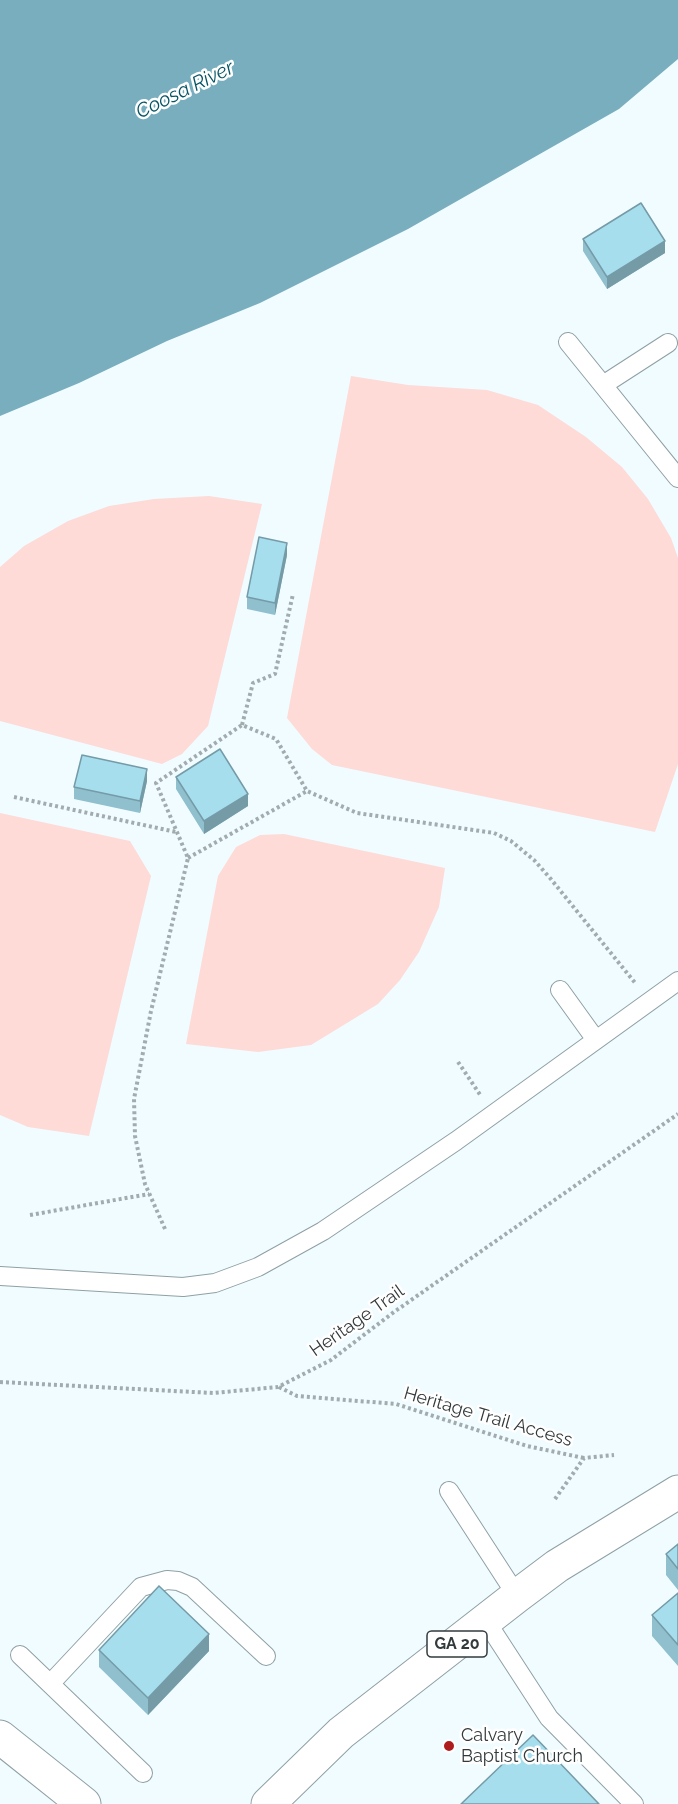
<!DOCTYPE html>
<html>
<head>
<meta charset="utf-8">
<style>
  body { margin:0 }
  canvas { display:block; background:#f0fcff }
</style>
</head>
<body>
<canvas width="678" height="1804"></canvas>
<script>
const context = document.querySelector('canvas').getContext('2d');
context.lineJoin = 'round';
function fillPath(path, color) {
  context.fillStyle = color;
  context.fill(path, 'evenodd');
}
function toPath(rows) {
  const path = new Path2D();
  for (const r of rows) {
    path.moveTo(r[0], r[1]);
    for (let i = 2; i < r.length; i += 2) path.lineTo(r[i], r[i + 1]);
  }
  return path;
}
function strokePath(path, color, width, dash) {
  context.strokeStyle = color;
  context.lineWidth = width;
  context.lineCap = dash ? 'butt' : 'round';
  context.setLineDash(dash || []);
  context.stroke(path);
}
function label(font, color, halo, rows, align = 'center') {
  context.font = font + ' Raleway,sans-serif';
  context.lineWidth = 5;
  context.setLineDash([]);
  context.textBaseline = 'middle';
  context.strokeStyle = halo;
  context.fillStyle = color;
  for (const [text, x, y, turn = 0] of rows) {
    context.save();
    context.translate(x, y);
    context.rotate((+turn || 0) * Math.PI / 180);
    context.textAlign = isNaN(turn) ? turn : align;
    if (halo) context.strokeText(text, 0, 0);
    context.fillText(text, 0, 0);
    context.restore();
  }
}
fillPath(toPath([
  [351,376,408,385,487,390,538,405,586,437,622,467,648,499,671,538,678,558,678,764,655,832,332,765,312,749,287,718],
  [209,496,262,504,208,726,182,754,162,764,0,721,0,567,24,546,68,521,109,506,154,499],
  [0,813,130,841,151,876,89,1136,28,1127,0,1115],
  [284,834,445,868,439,907,419,952,400,980,378,1004,311,1045,258,1052,186,1044,218,876,236,847,260,835]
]), '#fedbd7');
fillPath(toPath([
  [0,0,678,0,678,59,619,109,408,229,260,303,167,341,79,383,0,416]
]), '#79aebe');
const service = toPath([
  [568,342,678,478],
  [603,385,668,343],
  [560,990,596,1040],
  [0,1276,183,1287,215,1283,258,1267,323,1231,456,1141,678,981],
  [449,1491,517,1596],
  [486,1621,549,1718,634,1804],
  [20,1655,143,1773],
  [50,1684,141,1587,167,1580,178,1581,192,1587,266,1656]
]);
const secondary = toPath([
  [0,1737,84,1804]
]);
const primary = toPath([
  [268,1804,341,1733,517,1596,557,1566,678,1492]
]);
strokePath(service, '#8fa0a5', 20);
strokePath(secondary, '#8fa0a5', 35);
strokePath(primary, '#8fa0a5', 35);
strokePath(toPath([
  [242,725,253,683,275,674,293,594],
  [14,797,176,832],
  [188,858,307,791],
  [458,1062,481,1096],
  [30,1215,149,1194],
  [165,1229,145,1184,135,1136,134,1099,151,1011,188,858,156,783,242,725,276,739,307,791,357,813,494,833,511,841,534,860,550,878,636,984],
  [0,1382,213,1393,278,1387,331,1360,394,1312,678,1114],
  [279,1387,297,1396,396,1404,527,1446,584,1458],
  [555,1499,584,1458,614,1455]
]), '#a2acaf', 4, [3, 3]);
strokePath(service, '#fff', 18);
strokePath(secondary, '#fff', 33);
strokePath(primary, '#fff', 33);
fillPath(toPath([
  [583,239,665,253,607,289,583,251],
  [287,555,275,615,247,609,247,597],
  [176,777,248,806,204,834,176,789],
  [147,781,140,813,74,799,74,787],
  [678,1544,678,1590,666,1575,666,1554],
  [678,1593,678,1666,652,1636,652,1615],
  [99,1650,209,1651,148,1715,99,1667]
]), '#90bfcd');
fillPath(toPath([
  [665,241,665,253,607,289,607,277],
  [287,543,287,555,275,615,275,603],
  [147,769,147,781,140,813,140,801],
  [248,794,248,806,204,834,204,821],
  [209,1634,209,1651,148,1715,148,1698]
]), '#759ba7');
const building = toPath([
  [641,203,665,241,607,277,583,239,641,203],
  [259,537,287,543,275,603,247,597,259,537],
  [220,749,248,794,204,821,176,777,220,749],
  [82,755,147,769,140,801,74,787,82,755],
  [678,1544,678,1569,666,1554,678,1544],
  [159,1586,209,1634,148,1698,99,1650,159,1586],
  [678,1593,678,1645,652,1615,678,1593],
  [533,1735,599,1804,461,1804,533,1735]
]);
fillPath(building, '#a7deee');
strokePath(building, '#759ba7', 1.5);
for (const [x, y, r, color] of [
  [449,1746,6,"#ae1c1e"]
]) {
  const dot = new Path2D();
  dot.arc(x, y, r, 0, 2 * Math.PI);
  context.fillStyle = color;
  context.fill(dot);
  strokePath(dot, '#fff', 2);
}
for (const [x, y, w] of [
  [457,1644,60]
]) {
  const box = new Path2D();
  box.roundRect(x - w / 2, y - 13, w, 26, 4.5);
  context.fillStyle = '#fff';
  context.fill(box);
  strokePath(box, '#333a3c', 1.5);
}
label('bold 16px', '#333a3c', null, [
  ["GA 20",457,1644]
]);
label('18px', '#333a3c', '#fff', [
  ["Heritage Trail",357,1321,-35],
  ["Heritage Trail Access",488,1417,16]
]);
label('18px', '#333a3c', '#fff', [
  ["Calvary",461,1736],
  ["Baptist Church",461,1757]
], 'left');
label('italic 20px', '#065465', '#fff', [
  ["Coosa River",185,90,-26]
]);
</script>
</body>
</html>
